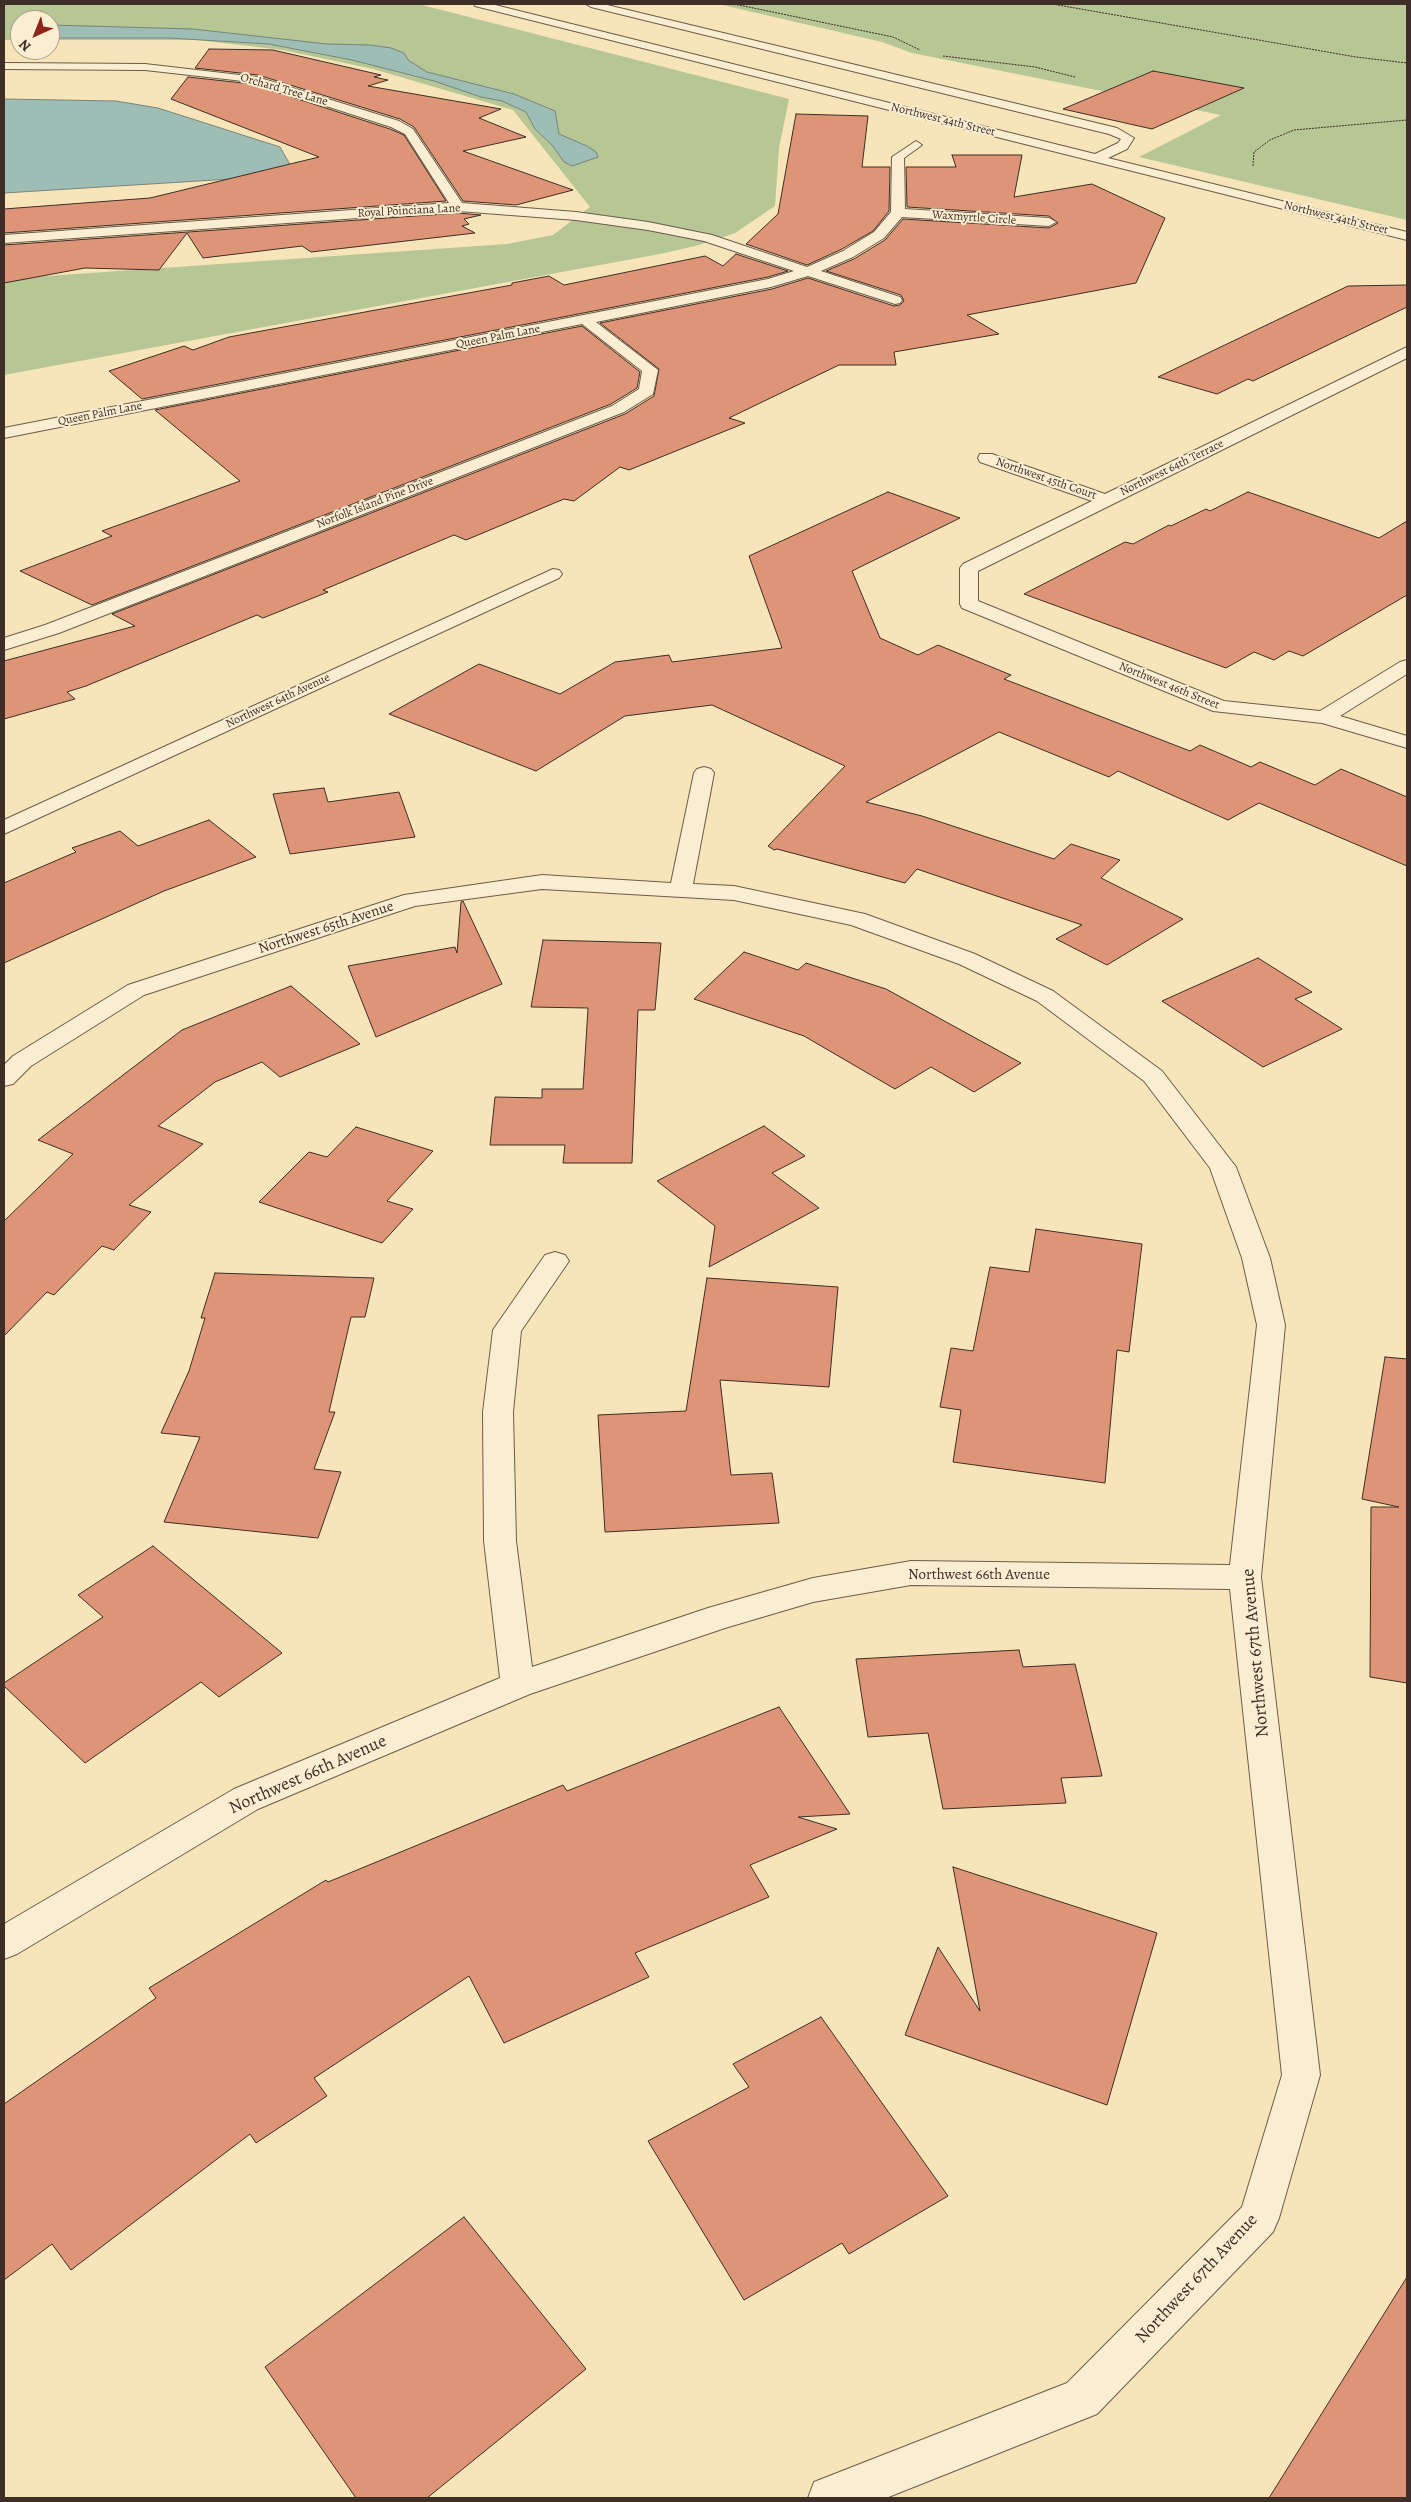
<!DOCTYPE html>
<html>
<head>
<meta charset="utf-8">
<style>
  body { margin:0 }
  #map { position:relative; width:1411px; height:2502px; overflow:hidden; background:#f7e5b9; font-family:Alegreya,serif }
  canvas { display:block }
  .frame { position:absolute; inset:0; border:5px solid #3f2d27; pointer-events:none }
  .north { position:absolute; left:10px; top:10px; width:50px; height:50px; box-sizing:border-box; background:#faeed2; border:1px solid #afa18e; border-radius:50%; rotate:224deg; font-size:14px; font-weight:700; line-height:20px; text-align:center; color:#3f2d27 }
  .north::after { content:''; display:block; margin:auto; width:18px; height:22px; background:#8f2418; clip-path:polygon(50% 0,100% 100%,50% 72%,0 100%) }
</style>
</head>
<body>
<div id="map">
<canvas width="1411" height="2502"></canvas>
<div class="frame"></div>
<div class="north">N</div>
</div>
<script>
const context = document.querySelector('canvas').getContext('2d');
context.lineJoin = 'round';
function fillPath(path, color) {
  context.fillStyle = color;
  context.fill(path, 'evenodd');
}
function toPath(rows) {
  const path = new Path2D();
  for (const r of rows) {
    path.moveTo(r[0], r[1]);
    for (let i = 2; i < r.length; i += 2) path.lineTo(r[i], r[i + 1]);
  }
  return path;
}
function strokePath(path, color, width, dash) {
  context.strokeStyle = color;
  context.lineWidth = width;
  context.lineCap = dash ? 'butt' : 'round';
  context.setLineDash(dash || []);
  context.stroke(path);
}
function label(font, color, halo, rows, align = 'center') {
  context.font = font + ' Alegreya,serif';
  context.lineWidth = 4;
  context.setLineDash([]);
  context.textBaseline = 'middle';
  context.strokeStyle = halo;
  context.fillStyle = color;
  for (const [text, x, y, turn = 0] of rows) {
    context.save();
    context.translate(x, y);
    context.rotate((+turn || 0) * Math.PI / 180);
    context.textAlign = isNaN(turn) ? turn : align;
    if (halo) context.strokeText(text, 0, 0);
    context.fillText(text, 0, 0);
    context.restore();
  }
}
fillPath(toPath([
  [4,4,418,4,789,99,779,148,775,206,735,233,699,245,665,253,4,375,4,279,507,244,553,235,590,207,513,110,373,69,283,50,197,40,50,40,50,20,20,20,20,40,4,40],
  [718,4,1407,4,1407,220,1139,157,1221,115,912,53,882,42]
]), '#b6c694');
const water = toPath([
  [50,25,193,29,327,44,370,45,391,48,404,53,408,60,427,72,514,94,555,111,559,134,587,146,596,152,598,157,572,166,564,162,552,145,535,129,526,112,502,101,481,97,434,81,352,60,269,44,169,38,50,38,50,25],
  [4,99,116,101,158,108,280,147,296,175,4,193,4,99]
]);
fillPath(water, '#9ebeb5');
strokePath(water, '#78847c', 1);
const building = toPath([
  [209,49,273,50,381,75,374,77,388,80,368,86,501,109,479,118,526,137,463,151,573,190,516,205,463,201,414,127,400,119,258,75,195,68,209,49],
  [1153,71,1244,88,1152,129,1063,109,1153,71],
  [188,77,252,84,390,129,404,135,446,201,4,233,4,209,150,198,319,157,171,99,188,77],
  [796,114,868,116,862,167,890,167,889,211,873,231,842,249,807,265,746,244,778,214,796,114],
  [952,155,1022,155,1014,197,1092,184,1165,218,1136,283,967,315,999,334,894,352,896,365,839,365,729,418,745,423,629,470,620,467,574,501,564,499,466,540,454,535,323,590,328,592,263,618,257,615,86,686,67,692,75,699,4,719,4,661,135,626,112,614,625,414,654,396,659,369,600,323,772,289,808,278,894,306,900,305,904,301,901,295,826,271,854,259,885,240,903,219,1049,228,1058,223,1049,216,907,207,906,167,956,167,952,155],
  [458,213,481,215,464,219,469,224,462,226,475,233,311,252,302,246,203,258,187,233,159,270,85,268,4,283,4,245,458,213],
  [736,254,788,271,768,277,142,399,109,371,184,346,193,350,229,337,512,285,512,283,549,276,564,285,705,256,723,266,736,254],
  [1407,285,1407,307,1253,381,1248,379,1217,394,1158,377,1348,286,1407,285],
  [582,326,640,372,637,388,611,404,92,605,20,571,112,536,102,531,240,481,155,410,582,326],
  [888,492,960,518,852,571,880,638,918,655,938,645,1011,675,1004,679,1190,751,1200,745,1251,767,1260,762,1315,785,1341,769,1407,797,1407,866,1259,803,1228,820,1118,771,1109,777,999,732,866,802,922,816,1054,859,1071,844,1120,860,1101,878,1183,919,1107,965,1056,939,1082,925,917,869,905,883,777,849,774,850,768,846,845,766,712,705,625,716,536,771,389,714,479,664,560,694,615,662,669,655,672,662,782,648,749,556,888,492],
  [1248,492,1379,538,1407,521,1407,595,1303,656,1289,651,1274,660,1254,652,1226,668,1024,594,1125,542,1133,544,1169,525,1171,526,1206,509,1210,511,1248,492],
  [324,788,328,802,399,792,415,837,290,854,273,794,324,788],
  [209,820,256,857,164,891,4,963,4,883,76,852,72,848,120,831,138,846,209,820],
  [463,901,502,984,376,1037,348,966,455,947,457,953,461,902,463,901],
  [543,940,661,943,655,1010,638,1010,632,1163,563,1163,565,1145,490,1145,495,1097,542,1098,542,1089,583,1089,588,1008,531,1007,543,940],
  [744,952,798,970,806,963,886,989,1021,1063,974,1092,931,1067,895,1089,804,1036,694,999,744,952],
  [1258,958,1312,992,1295,999,1342,1029,1263,1067,1162,1001,1258,958],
  [291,986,360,1044,280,1077,262,1062,215,1082,158,1126,203,1144,129,1205,151,1212,114,1250,102,1246,54,1295,47,1292,4,1336,4,1221,73,1154,38,1140,182,1030,291,986],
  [764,1126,805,1156,772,1173,819,1208,709,1267,715,1226,657,1181,764,1126],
  [356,1127,433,1151,387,1201,413,1209,382,1243,259,1202,309,1152,327,1157,356,1127],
  [1036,1229,1142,1244,1129,1352,1117,1350,1105,1483,953,1462,961,1410,940,1407,951,1348,973,1351,990,1267,1029,1272,1036,1229],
  [215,1273,374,1278,365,1317,351,1317,329,1412,335,1412,314,1469,341,1472,318,1538,164,1522,200,1437,161,1433,189,1371,205,1318,201,1318,215,1273],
  [707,1278,838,1287,829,1387,720,1380,731,1475,772,1473,779,1523,605,1532,598,1415,686,1411,707,1278],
  [1385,1357,1407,1359,1407,1683,1370,1677,1371,1507,1399,1507,1362,1499,1385,1357],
  [153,1546,282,1653,219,1697,201,1682,85,1763,4,1686,4,1683,103,1617,78,1595,153,1546],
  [1019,1650,1023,1667,1075,1664,1102,1776,1061,1778,1066,1803,943,1809,928,1733,868,1737,856,1659,1019,1650],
  [779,1707,850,1814,798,1817,837,1829,750,1865,769,1897,635,1953,649,1977,504,2043,469,1976,314,2078,327,2096,256,2143,250,2134,71,2270,52,2244,4,2280,4,2104,156,1998,149,1988,326,1880,328,1882,563,1785,567,1791,779,1707],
  [953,1867,1157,1933,1107,2105,905,2035,938,1947,980,2011,953,1867],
  [821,2017,948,2196,849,2254,842,2243,744,2300,648,2141,749,2087,733,2064,821,2017],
  [464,2217,586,2369,427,2498,356,2498,265,2367,464,2217],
  [1407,2277,1407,2498,1269,2498,1407,2277]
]);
fillPath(building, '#de9577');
strokePath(building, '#3f2d27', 1);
const minor = toPath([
  [474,4,491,4,1095,154,1118,143,1121,139,1109,134,591,7,586,4,603,4,1117,128,1134,138,1127,149,1108,158,1407,232,1407,240,475,6,474,4],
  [4,63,145,64,257,77,399,121,413,129,462,203,576,212,648,222,712,235,807,267,843,251,874,232,891,212,892,157,916,141,922,145,904,158,905,209,1049,218,1056,222,1049,226,902,217,884,238,853,257,821,271,900,297,902,300,900,303,895,304,808,276,771,287,596,322,658,370,653,394,624,412,59,633,4,650,4,638,45,625,612,406,639,389,642,371,582,324,4,438,4,428,768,279,794,271,704,241,648,230,576,220,458,211,4,243,4,235,449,203,405,134,391,127,252,82,145,70,4,69,4,63],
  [1407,347,1407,358,978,571,978,601,1224,701,1320,711,1400,662,1407,660,1407,674,1340,716,1407,736,1407,748,1322,723,1213,711,962,608,960,604,960,568,963,564,1092,501,980,462,978,458,980,454,992,454,1105,494,1407,347],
  [553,569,559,570,562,574,559,578,4,834,4,820,553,569],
  [704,767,711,769,714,773,693,884,734,886,865,914,975,954,1053,991,1162,1071,1236,1167,1270,1258,1285,1325,1261,1577,1320,2075,1279,2218,1273,2232,1097,2414,886,2498,808,2498,814,2482,1067,2383,1242,2207,1282,2075,1230,1589,911,1585,813,1602,725,1628,530,1694,258,1809,17,1954,4,1959,4,1924,234,1789,500,1678,484,1541,483,1412,493,1330,545,1255,555,1252,565,1255,569,1261,521,1331,513,1412,516,1541,532,1667,708,1608,813,1578,911,1561,1230,1565,1257,1325,1242,1258,1210,1168,1144,1081,1037,1001,959,964,851,925,734,900,542,889,415,906,144,995,31,1066,13,1084,4,1086,4,1065,13,1056,128,985,404,895,542,875,671,883,694,773,697,769,704,767]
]);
strokePath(minor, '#6d5b4c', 2);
strokePath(toPath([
  [734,4,893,37,920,50],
  [1052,4,1356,57,1407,63],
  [943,56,1035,67,1075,77],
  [1253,166,1254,152,1270,140,1294,130,1407,120]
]), '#3f2d27', 1, [2, 1]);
fillPath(minor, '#faeed2');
label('12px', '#3f2d27', '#faeed2', [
  ["Orchard Tree Lane",284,90,16],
  ["Northwest 44th Street",943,120,14],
  ["Royal Poinciana Lane",409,211,-3],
  ["Waxmyrtle Circle",974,218,4],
  ["Northwest 44th Street",1336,218,14],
  ["Queen Palm Lane",498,337,-11],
  ["Queen Palm Lane",100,414,-11],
  ["Northwest 64th Terrace",1172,468,-26],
  ["Northwest 45th Court",1046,479,19],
  ["Norfolk Island Pine Drive",375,503,-21],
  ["Northwest 46th Street",1169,686,22],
  ["Northwest 64th Avenue",278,701,-25]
]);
label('15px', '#3f2d27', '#faeed2', [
  ["Northwest 65th Avenue",326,928,-18],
  ["Northwest 66th Avenue",979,1575]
]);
label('18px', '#3f2d27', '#faeed2', [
  ["Northwest 67th Avenue",1256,1653,-95],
  ["Northwest 66th Avenue",308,1775,-24],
  ["Northwest 67th Avenue",1197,2279,-47]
]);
</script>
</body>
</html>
